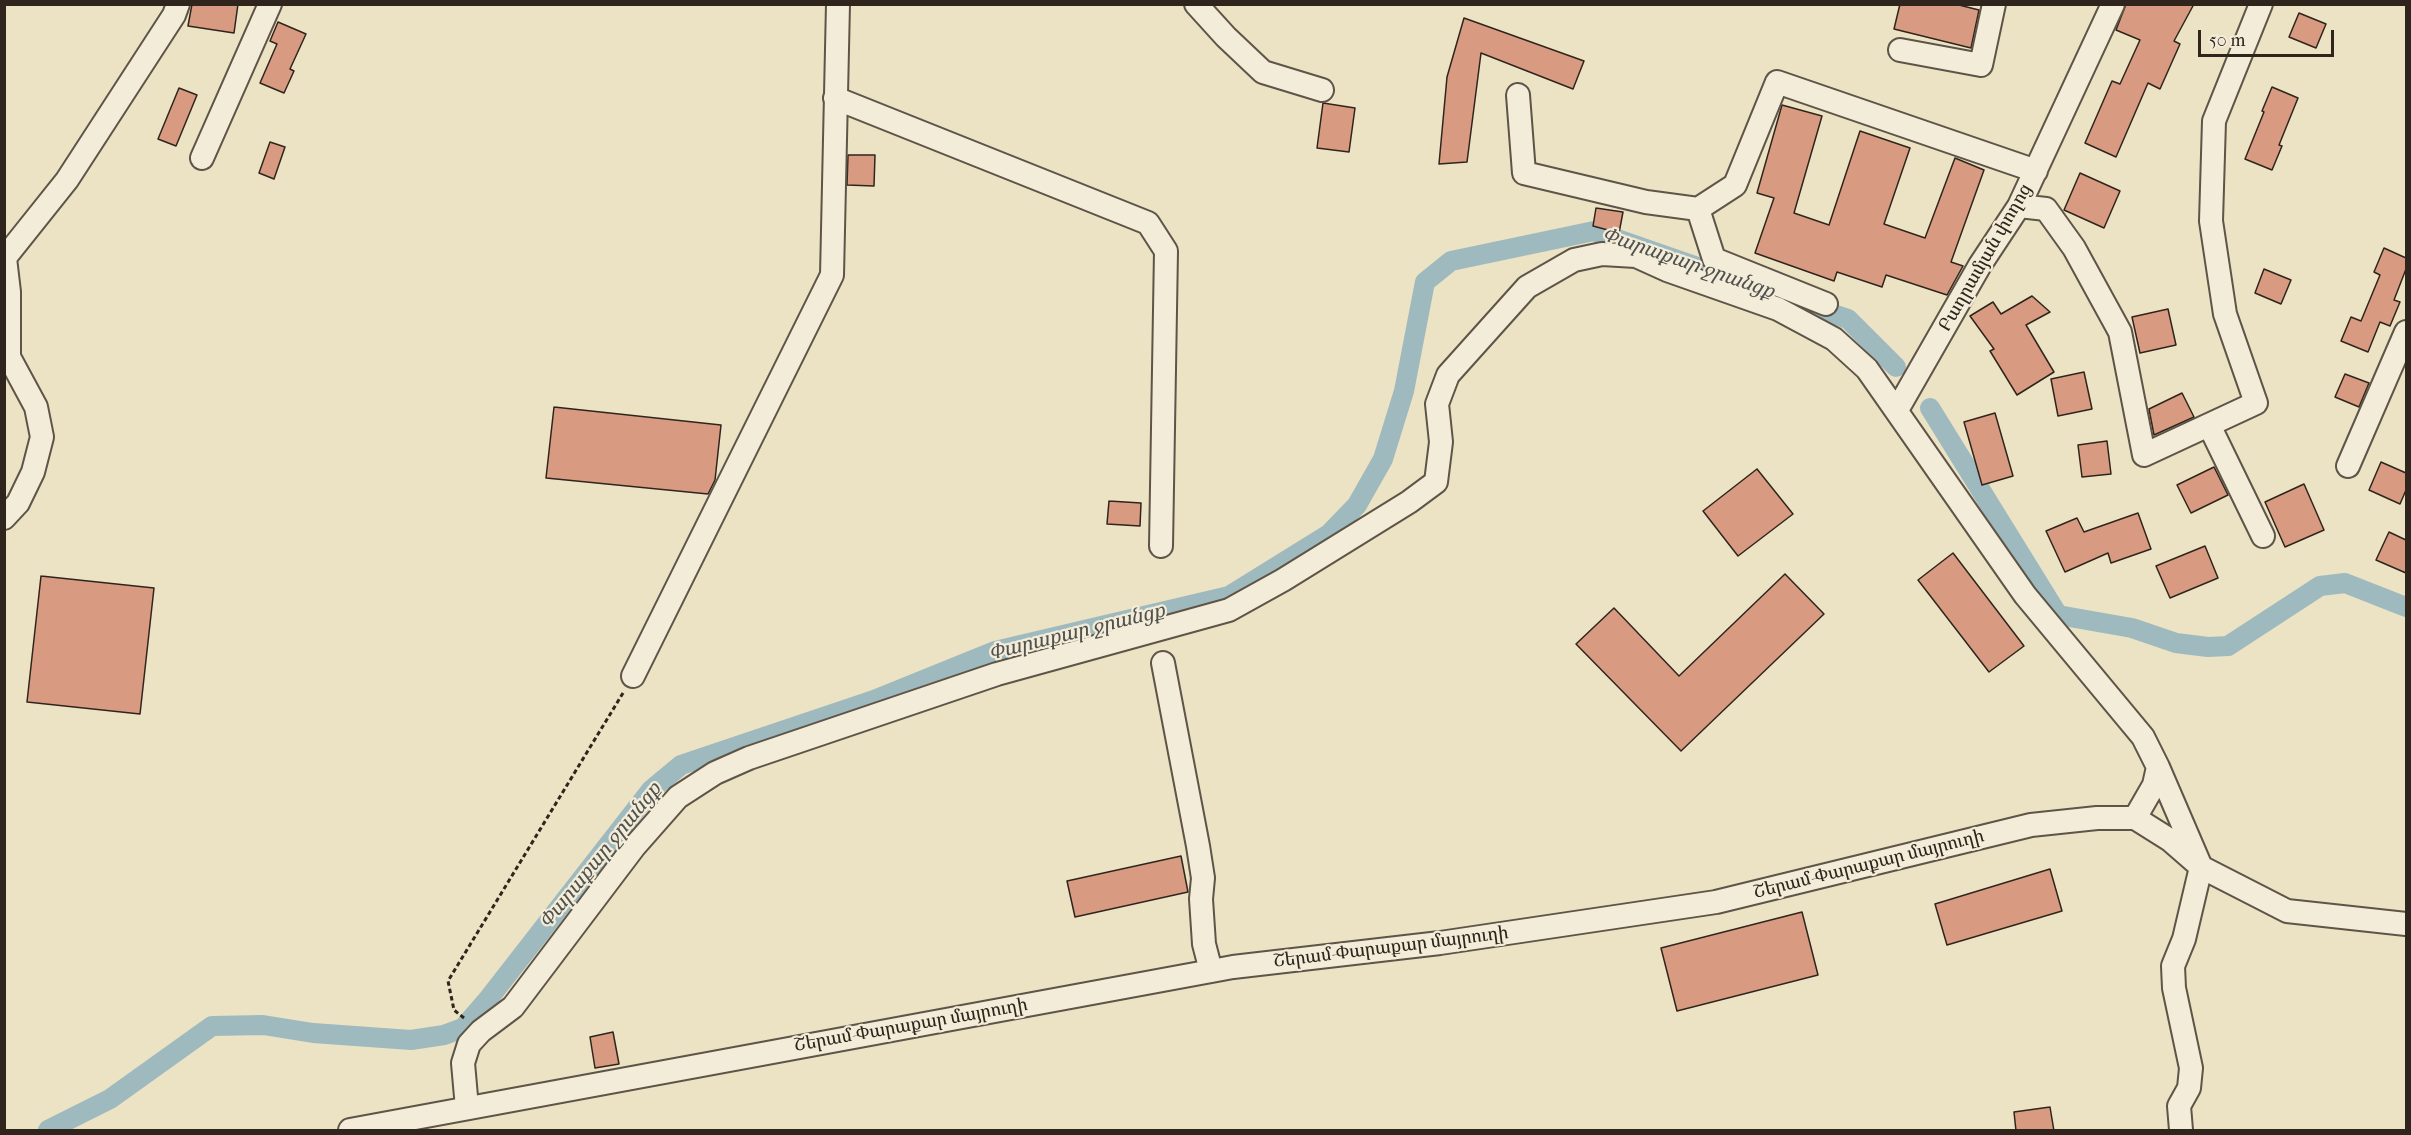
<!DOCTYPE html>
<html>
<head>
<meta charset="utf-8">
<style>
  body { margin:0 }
  #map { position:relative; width:2411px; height:1135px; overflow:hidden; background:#ece2c4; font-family:"IM FELL French Canon",serif }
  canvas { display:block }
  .frame { position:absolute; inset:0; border:6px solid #2f251d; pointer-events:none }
  .scale { position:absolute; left:2198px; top:30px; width:136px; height:27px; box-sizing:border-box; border:3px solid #2f251d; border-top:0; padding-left:8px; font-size:18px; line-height:21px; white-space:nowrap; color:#2f251d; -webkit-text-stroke:4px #f3ecd9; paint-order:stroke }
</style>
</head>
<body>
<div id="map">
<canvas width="2411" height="1135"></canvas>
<div class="frame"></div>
<div class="scale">50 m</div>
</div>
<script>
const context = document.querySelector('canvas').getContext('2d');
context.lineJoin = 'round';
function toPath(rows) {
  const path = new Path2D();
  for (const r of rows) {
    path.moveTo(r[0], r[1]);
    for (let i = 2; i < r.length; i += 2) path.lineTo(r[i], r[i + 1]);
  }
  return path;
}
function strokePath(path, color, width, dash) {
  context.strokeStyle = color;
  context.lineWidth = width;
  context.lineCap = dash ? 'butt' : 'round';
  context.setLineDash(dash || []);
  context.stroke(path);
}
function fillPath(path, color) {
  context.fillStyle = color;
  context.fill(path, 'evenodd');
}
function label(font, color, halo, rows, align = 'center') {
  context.font = font + ' "IM FELL French Canon","Noto Serif Armenian",serif';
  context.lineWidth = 4.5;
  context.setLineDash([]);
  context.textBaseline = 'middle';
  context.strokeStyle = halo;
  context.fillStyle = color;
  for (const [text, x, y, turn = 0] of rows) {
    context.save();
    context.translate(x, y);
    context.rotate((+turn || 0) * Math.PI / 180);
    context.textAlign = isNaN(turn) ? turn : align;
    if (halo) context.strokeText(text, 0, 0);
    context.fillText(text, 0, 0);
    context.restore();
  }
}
strokePath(toPath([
  [1806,305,1848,319,1896,367],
  [1930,408,2058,615,2132,628,2176,643,2208,647,2228,646,2320,586,2345,583,2406,607],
  [48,1130,110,1099,212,1026,263,1025,313,1033,411,1040,444,1035,463,1028,489,998,651,790,681,765,874,700,995,651,1229,596,1329,534,1357,505,1383,459,1404,391,1425,282,1451,261,1594,231,1772,293]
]), '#9fbabf', 20);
const building = toPath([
  [192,4,238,4,234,33,188,26,192,4],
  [1900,4,1955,4,1979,10,1971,48,1894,29,1900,4],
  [2126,4,2194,4,2174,41,2180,44,2160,89,2148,83,2116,157,2085,143,2112,81,2120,84,2140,40,2116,30,2126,4],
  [2299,13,2326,24,2316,48,2289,37,2299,13],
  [1464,18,1584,61,1573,89,1481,53,1467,162,1439,164,1447,77,1464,18],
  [278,22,306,34,290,69,294,71,284,93,260,83,277,44,270,41,278,22],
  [2272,87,2298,98,2279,145,2282,146,2272,170,2245,159,2264,112,2262,111,2272,87],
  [179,88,197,95,176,146,158,139,179,88],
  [1323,103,1355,108,1349,152,1317,148,1323,103],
  [1782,105,1822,116,1794,213,1829,225,1860,131,1910,148,1884,224,1925,238,1955,158,1984,170,1951,262,1963,266,1947,295,1886,275,1882,287,1837,272,1834,281,1755,253,1774,198,1757,193,1782,105],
  [270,142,285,147,274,179,259,173,270,142],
  [848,155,875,155,874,186,847,185,848,155],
  [2080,173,2120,191,2104,228,2064,210,2080,173],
  [1596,208,1623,212,1619,233,1593,226,1596,208],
  [2384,248,2406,258,2406,269,2394,300,2400,302,2390,326,2380,322,2368,352,2341,341,2351,317,2361,321,2380,275,2374,272,2384,248],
  [2264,269,2291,280,2281,304,2255,293,2264,269],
  [2032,296,2050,312,2026,325,2054,372,2017,395,1990,351,1994,349,1970,316,1993,302,2001,314,2032,296],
  [2168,309,2176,345,2140,353,2132,317,2168,309],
  [2084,372,2092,409,2058,416,2051,379,2084,372],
  [2345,374,2369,383,2359,407,2335,397,2345,374],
  [2182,393,2194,417,2154,435,2149,409,2182,393],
  [554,407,721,425,715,480,708,494,546,478,554,407],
  [1995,413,2013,476,1982,485,1964,422,1995,413],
  [2107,441,2111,474,2082,477,2078,445,2107,441],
  [2381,462,2406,473,2406,490,2400,504,2369,490,2381,462],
  [2214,467,2228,495,2191,513,2177,485,2214,467],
  [1757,469,1793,514,1738,556,1703,511,1757,469],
  [2304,484,2324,530,2285,547,2265,502,2304,484],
  [1109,501,1141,503,1140,526,1107,524,1109,501],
  [2138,513,2151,549,2111,563,2108,553,2065,572,2046,531,2077,518,2084,532,2138,513],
  [2389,532,2406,540,2406,573,2376,560,2389,532],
  [2205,546,2218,578,2170,598,2156,566,2205,546],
  [1953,553,2024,646,1989,672,1918,580,1953,553],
  [1785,574,1824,614,1681,751,1576,644,1614,608,1679,676,1785,574],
  [41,576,154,588,140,714,27,702,41,576],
  [1181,856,1188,892,1075,917,1067,881,1181,856],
  [2050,869,2062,911,1947,945,1935,904,2050,869],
  [1802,912,1818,975,1677,1011,1661,948,1802,912],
  [613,1032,619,1064,595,1068,590,1037,613,1032],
  [2050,1107,2054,1131,2016,1131,2014,1112,2050,1107]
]);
fillPath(building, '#d89b81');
strokePath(building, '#2f251d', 1.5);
const minor = toPath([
  [1196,4,1226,37,1263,72,1322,90],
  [1900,50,1981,65,1994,4],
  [1518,95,1524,173,1646,202,1698,209,1735,185,1777,82,2036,171],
  [835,98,1148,223,1166,251,1161,546],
  [202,158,270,4],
  [2019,206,2046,209,2074,248,2120,332,2144,455,2256,403,2225,314,2211,221,2214,121,2261,4],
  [1698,209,1714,259,1826,304],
  [4,259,67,180,174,15,178,4],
  [1897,410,1980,265,2019,206,2113,4],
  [2209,425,2263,536],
  [2348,466,2406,332],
  [4,518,18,503,33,472,42,437,36,407,9,357,9,292,5,258],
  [1163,663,1198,846,1203,878,1201,899,1204,944,1211,971],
  [633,676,832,275,838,4],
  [2158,767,2201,867,2184,939,2173,966,2174,988,2191,1068,2189,1088,2179,1106,2181,1130],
  [467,1108,463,1063,469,1044,481,1031,513,1007,634,847,678,797,715,773,749,758,997,674,1229,610,1283,580,1409,502,1436,482,1441,442,1437,404,1448,375,1527,287,1574,260,1602,254,1636,256,1667,270,1778,309,1834,339,1867,369,2025,595,2143,737,2158,767,2154,785,2135,818],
  [350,1130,1233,967,1440,943,1716,902,2031,825,2097,818,2135,818,2170,840,2201,867,2287,911,2406,924]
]);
strokePath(minor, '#5e5447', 26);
strokePath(toPath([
  [464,1018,454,1010,448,981,623,693]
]), '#2f251d', 3, [4.5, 3]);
strokePath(minor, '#f3ecd9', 22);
label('18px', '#2f251d', '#f3ecd9', [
  ["Բաղրամյան փողոց",1986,258,-60],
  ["Շերամ-Փարաքար մայրուղի",1869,865,-14],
  ["Շերամ-Փարաքար մայրուղի",1391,948,-7],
  ["Շերամ-Փարաքար մայրուղի",911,1026,-10]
]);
label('italic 20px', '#51524e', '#f3ecd9', [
  ["Փարաքար ջրանցք",1688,264,19],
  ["Փարաքար ջրանցք",1077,633,-14],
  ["Փարաքար ջրանցք",601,856,-51]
]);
</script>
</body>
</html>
